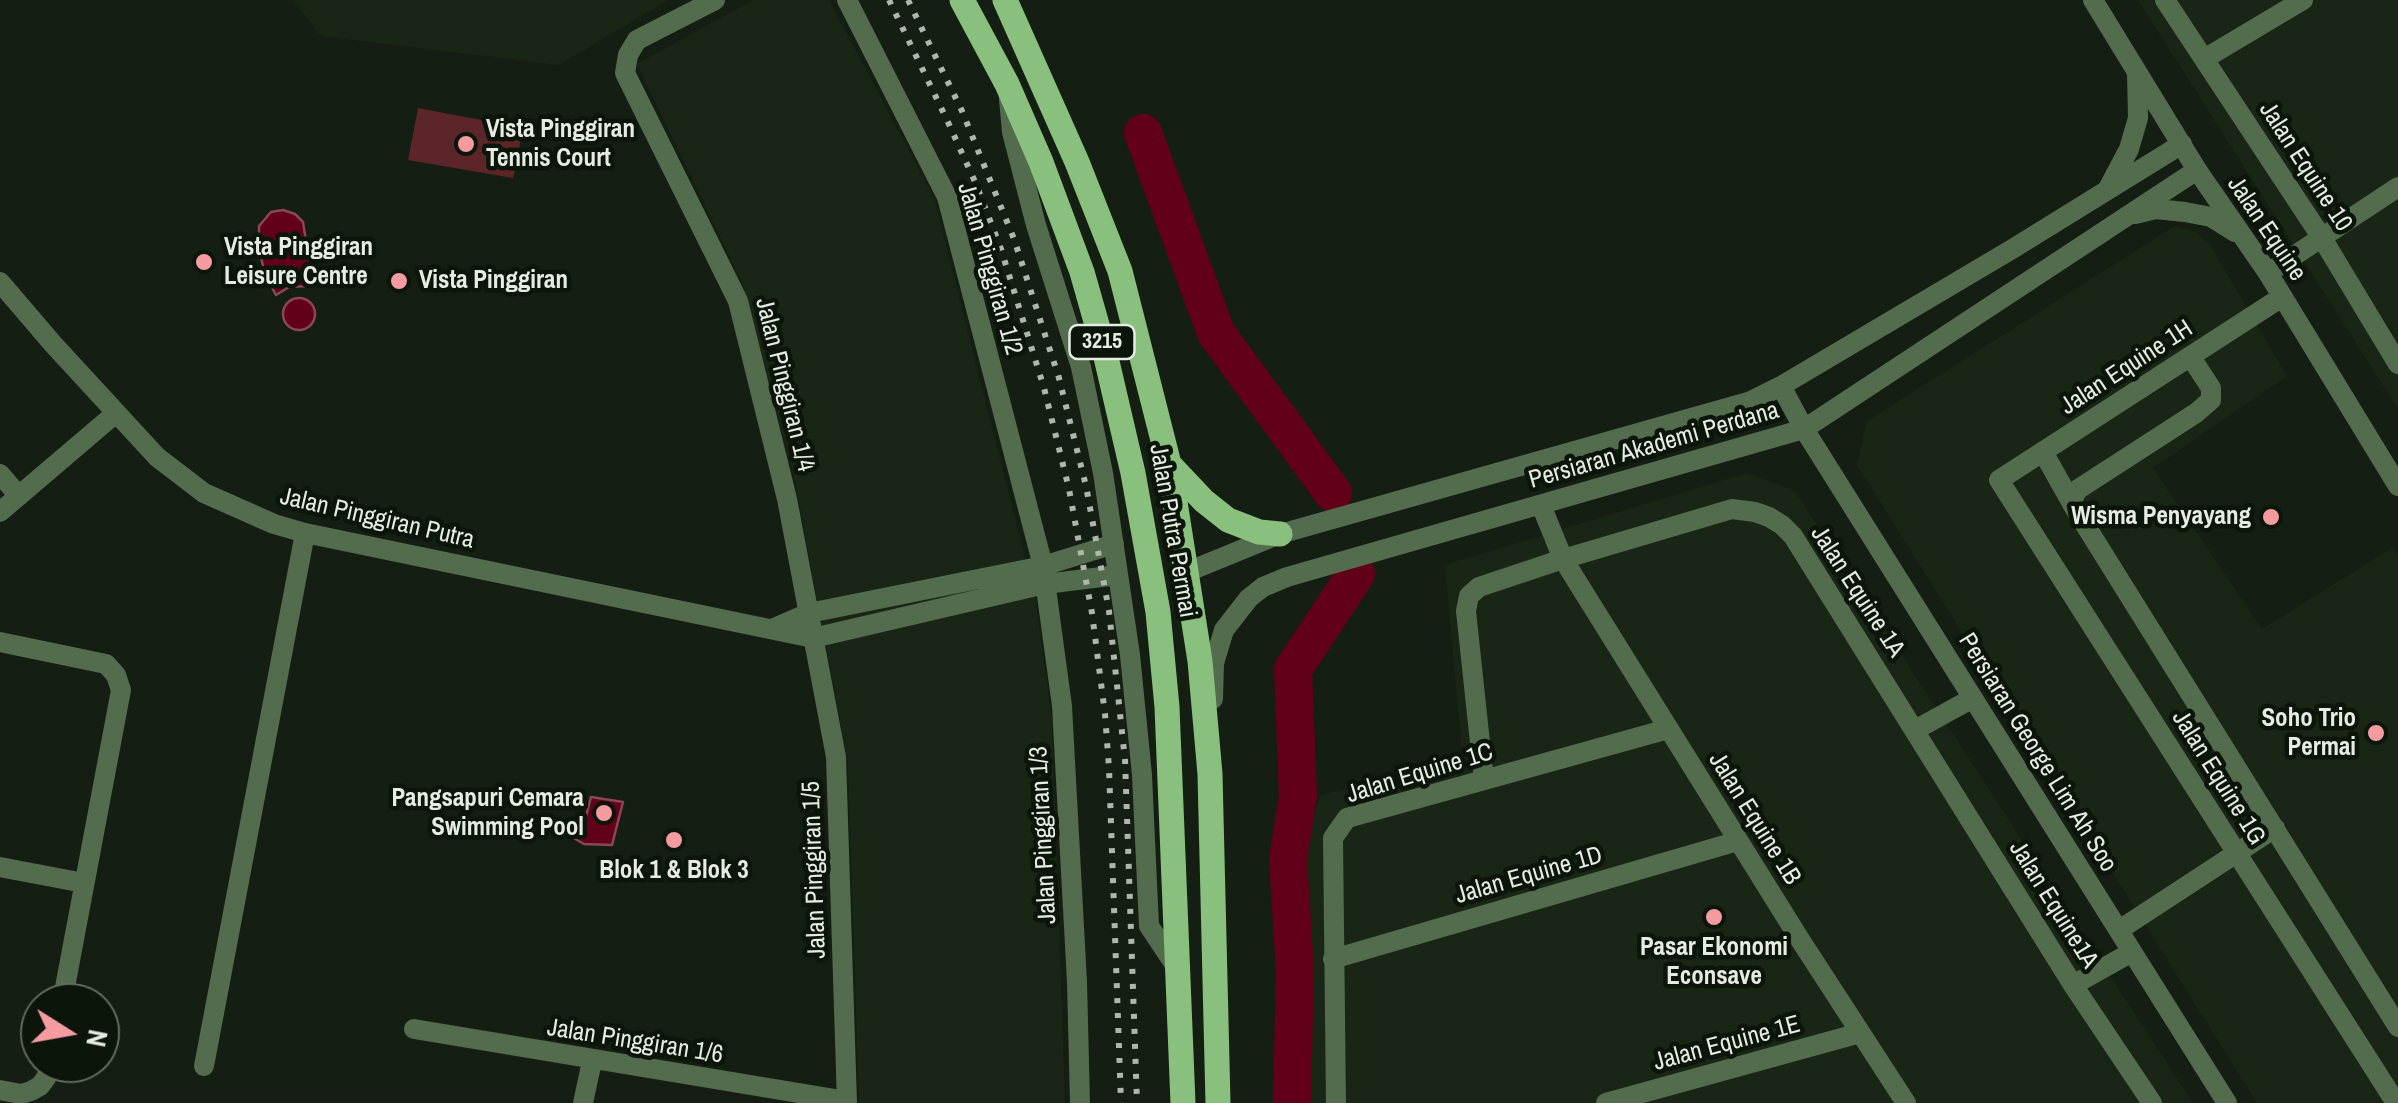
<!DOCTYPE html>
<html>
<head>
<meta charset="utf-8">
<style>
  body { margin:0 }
  #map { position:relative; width:2398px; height:1103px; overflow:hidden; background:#151e13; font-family:"Archivo Narrow",sans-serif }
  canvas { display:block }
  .north { position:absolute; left:20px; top:983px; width:100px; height:100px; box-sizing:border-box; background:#0c150a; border:2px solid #636b61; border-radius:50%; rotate:101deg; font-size:28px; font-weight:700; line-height:40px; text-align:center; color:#e6ece4 }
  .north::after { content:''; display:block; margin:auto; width:35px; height:45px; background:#f49b9f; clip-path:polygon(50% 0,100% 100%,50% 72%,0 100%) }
</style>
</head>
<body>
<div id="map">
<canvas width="2398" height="1103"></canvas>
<div class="north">N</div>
</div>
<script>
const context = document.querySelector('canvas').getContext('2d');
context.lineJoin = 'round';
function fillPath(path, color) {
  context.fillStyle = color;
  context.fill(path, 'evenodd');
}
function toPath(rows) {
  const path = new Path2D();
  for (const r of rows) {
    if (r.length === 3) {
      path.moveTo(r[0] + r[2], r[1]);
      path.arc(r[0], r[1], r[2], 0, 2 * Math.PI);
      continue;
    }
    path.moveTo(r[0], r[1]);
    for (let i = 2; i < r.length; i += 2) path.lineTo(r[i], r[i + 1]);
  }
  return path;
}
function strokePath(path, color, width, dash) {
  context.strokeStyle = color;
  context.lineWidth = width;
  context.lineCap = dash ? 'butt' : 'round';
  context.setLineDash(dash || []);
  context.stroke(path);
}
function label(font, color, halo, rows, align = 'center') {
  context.font = font + ' "Archivo Narrow",sans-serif';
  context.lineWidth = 9;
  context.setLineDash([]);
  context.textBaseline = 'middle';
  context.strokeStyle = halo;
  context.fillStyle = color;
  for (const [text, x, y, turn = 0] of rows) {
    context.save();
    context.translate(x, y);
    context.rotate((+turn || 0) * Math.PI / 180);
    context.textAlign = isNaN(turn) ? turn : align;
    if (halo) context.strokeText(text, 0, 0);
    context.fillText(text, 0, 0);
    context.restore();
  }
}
fillPath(toPath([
  [293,0,668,0,559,65,321,36],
  [753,0,829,0,934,198,1035,598,1052,721,1065,1103,859,1103,848,764,795,481,744,287,637,64],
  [2138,0,2398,0,2398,409],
  [2175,226,2194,231,2209,243,2287,376,2153,468,2262,629,2393,547,2398,555,2398,1103,2257,1103,1857,465,1867,421],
  [1747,473,1795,491,2193,1103,1305,1103,1302,852,1321,795,1463,764,1445,565]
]), '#192616');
fillPath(toPath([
  [418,108,523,128,513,178,408,160]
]), '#5c252a');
const water = toPath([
  [283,210,295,214,303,222,311,272,309,286,289,287,276,295,265,275,259,248,259,226,271,212,283,210],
  [299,314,16],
  [591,797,623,802,612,845,584,844,572,837,572,828,584,824,591,797]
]);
fillPath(water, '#620019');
strokePath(water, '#8a4756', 2.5);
strokePath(toPath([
  [1143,133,1216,333,1333,493],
  [1292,1103,1295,972,1288,858,1298,796,1293,669,1356,574]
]), '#620019', 38);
strokePath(toPath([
  [715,0,637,40,628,55,625,73,738,301,787,499,836,757,847,1103],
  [847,0,947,197,1043,566,1062,706,1077,982,1080,1103],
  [2093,0,2197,170,2268,273,2398,486],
  [2165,0,2322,238,2398,364],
  [2204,59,2303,0],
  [1009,99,1012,132,1036,225,1081,367,1103,473,1130,655,1142,775,1149,926,1177,968],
  [2109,187,2129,149,2138,118,2137,73],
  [2135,214,2156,209,2185,212,2211,217,2235,232],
  [2268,273,2398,187],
  [0,282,53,344,157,457,204,493,274,524,305,533,813,638,1045,584,1118,575],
  [2282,297,1999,480,2396,1103],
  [1781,386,1804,429,2227,1103],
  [2043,452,2074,507,2398,1027],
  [0,474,19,496],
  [2072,501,2077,490,2196,413,2211,400,2211,388,2190,356],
  [1541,505,1563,559,1799,938,1906,1103],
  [0,512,116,413],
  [1187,572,1280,534,1751,401,1781,386,2014,248,2182,144],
  [772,629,809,613,1043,566,1114,544],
  [0,642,106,664,116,675,121,690,62,1003],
  [1213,699,1214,663,1224,630,1249,598,1263,587,1287,577,1804,429,2197,170],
  [1915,730,1973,698],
  [1484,780,1466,611,1469,596,1479,587,1563,559,1732,509,1755,512,1769,517,1782,525,1793,536,2073,985,2152,1103],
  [0,867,84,883],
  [2119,930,2275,828],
  [1333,959,1738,841],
  [2073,985,2132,952],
  [414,1029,847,1101],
  [204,1066,305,533],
  [0,1090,21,1094,31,1091,40,1086,46,1078,51,1063],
  [583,1103,592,1061],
  [1336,1103,1333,838,1347,818,1668,729],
  [1606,1103,1860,1033]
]), '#526c4d', 20);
strokePath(toPath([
  [962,0,1007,84,1041,162,1082,272,1105,353,1133,473,1158,612,1167,707,1183,1103],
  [1005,0,1077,162,1120,271,1169,464,1200,661,1210,774,1218,1103],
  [1169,464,1204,501,1228,520,1259,532,1280,534]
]), '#89c07d', 25);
strokePath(toPath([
  [889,0,947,120,976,184,1001,249,1044,388,1069,489,1092,613,1105,714,1109,768,1121,1103],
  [908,0,962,111,1014,239,1059,378,1086,486,1109,611,1125,760,1137,1103]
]), '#afb6ad', 6, [5, 10]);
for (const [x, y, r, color] of [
  [466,144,10,"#f49b9f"],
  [204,262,10,"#f49b9f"],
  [399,281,10,"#f49b9f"],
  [2271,517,10,"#f49b9f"],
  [2376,733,10,"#f49b9f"],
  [604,813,10,"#f49b9f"],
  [674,840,10,"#f49b9f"],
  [1714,917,10,"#f49b9f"]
]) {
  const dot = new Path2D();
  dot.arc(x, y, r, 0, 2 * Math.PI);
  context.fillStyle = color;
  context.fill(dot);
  strokePath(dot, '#0c150a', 4);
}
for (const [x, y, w] of [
  [1102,342,65]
]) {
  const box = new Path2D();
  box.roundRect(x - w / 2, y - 17, w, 34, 8);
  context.fillStyle = '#0c150a';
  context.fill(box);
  strokePath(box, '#e6ece4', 2.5);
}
label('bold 22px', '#e6ece4', null, [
  ["3215",1102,342]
]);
label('bold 25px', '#e6ece4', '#0c150a', [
  ["Vista Pinggiran",486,130],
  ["Tennis Court",486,159],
  ["Vista Pinggiran",224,248],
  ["Leisure Centre",224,277],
  ["Vista Pinggiran",419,281],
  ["Wisma Penyayang",2251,517,"right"],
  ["Soho Trio",2356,719,"right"],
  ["Permai",2356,748,"right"],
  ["Pangsapuri Cemara",584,799,"right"],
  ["Swimming Pool",584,828,"right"],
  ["Blok 1 & Blok 3",674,871,"center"],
  ["Pasar Ekonomi",1714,948,"center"],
  ["Econsave",1714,977,"center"]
], 'left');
label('25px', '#e6ece4', '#0c150a', [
  ["Jalan Equine 10",2305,167,57],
  ["Jalan Equine",2266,229,56],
  ["Jalan Pinggiran 1/2",989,269,74],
  ["Jalan Equine 1H",2127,368,-33],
  ["Jalan Pinggiran 1/4",784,385,76],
  ["Persiaran Akademi Perdana",1654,446,-16],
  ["Jalan Pinggiran Putra",377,519,13],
  ["Jalan Putra Permai",1172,531,80],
  ["Jalan Equine 1A",1857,592,57],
  ["Persiaran George Lim Ah Soo",2037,753,58],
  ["Jalan Equine 1C",1420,774,-17],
  ["Jalan Equine 1G",2218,778,58],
  ["Jalan Equine 1B",1754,819,58],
  ["Jalan Pinggiran 1/3",1044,835,-93],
  ["Jalan Pinggiran 1/5",815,870,-92],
  ["Jalan Equine 1D",1529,876,-16],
  ["Jalan Equine1A",2053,905,58],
  ["Jalan Pinggiran 1/6",635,1042,9],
  ["Jalan Equine 1E",1727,1044,-15]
]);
</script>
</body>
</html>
